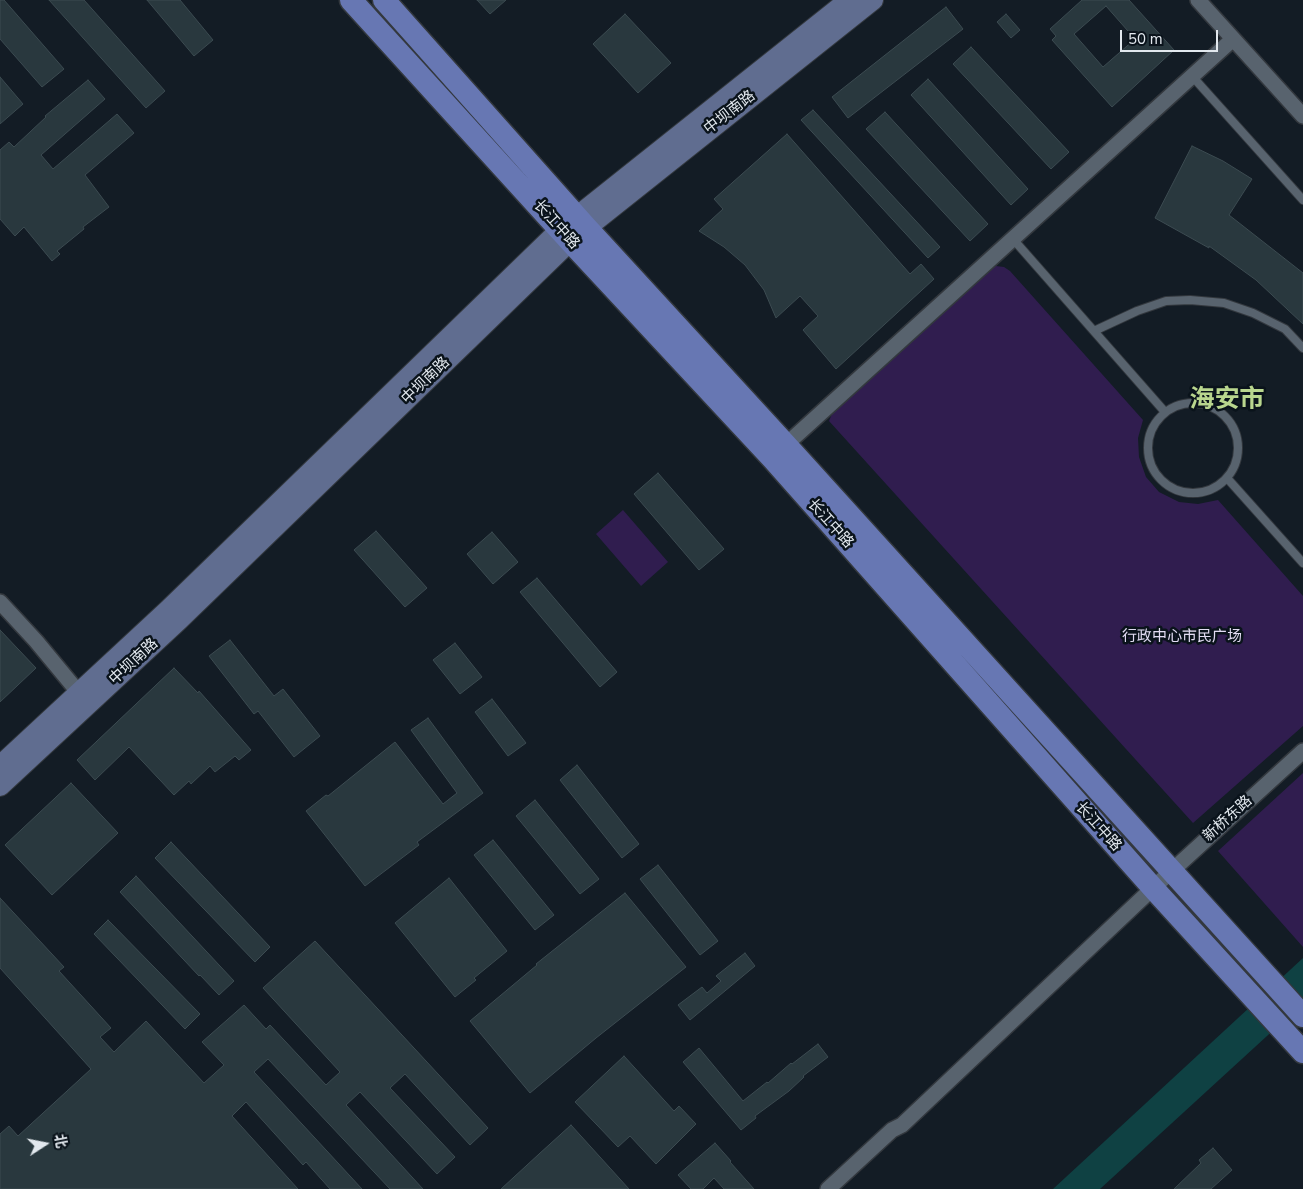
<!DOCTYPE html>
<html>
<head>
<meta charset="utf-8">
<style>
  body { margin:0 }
  #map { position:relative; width:1303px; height:1189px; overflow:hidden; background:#131c25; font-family:"Nunito Sans","Noto Sans SC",sans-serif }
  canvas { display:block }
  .north { position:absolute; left:20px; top:1119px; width:50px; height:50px; -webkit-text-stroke:4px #0a131b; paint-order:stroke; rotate:79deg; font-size:14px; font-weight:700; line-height:20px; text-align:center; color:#e2e8ee }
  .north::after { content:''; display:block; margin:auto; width:18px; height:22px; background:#e2e8ee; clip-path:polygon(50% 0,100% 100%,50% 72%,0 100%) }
  .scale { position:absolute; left:1120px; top:30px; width:98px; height:22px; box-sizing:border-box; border:2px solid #e2e8ee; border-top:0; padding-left:6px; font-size:15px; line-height:18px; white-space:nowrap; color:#e2e8ee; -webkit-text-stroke:4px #0a131b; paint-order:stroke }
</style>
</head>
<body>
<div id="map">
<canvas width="1303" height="1189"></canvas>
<div class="north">北</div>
<div class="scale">50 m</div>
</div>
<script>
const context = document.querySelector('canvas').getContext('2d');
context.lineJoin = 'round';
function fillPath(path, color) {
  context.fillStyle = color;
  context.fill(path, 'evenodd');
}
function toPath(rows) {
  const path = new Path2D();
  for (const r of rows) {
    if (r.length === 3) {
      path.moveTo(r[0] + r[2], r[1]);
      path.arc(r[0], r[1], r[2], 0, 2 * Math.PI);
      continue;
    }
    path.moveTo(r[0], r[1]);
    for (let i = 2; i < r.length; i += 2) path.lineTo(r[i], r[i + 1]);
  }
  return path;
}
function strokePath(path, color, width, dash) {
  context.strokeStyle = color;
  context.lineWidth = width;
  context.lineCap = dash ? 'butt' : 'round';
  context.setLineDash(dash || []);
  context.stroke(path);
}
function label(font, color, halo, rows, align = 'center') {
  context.font = font + ' "Nunito Sans","Noto Sans SC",sans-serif';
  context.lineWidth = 5;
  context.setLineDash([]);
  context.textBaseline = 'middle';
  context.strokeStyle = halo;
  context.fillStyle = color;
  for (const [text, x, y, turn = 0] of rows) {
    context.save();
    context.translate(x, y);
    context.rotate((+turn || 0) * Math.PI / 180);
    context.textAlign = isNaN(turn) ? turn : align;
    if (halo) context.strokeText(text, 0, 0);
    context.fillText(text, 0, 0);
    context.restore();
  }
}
fillPath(toPath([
  [996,266,1004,267,1010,271,1143,420,1138,438,1139,457,1146,477,1159,492,1179,502,1198,504,1218,500,1303,596,1303,726,1193,823,829,421,834,409,990,268],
  [623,510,668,562,641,586,596,534],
  [1303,773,1303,947,1218,851]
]), '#301d4f');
fillPath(toPath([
  [1303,958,1303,1003,1100,1189,1053,1189]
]), '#0f4143');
const building = toPath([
  [0,0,4,0,64,69,42,87,0,39,0,0],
  [49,0,84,0,165,91,146,108,49,0],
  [147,0,180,0,213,40,194,56,147,0],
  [477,0,506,0,490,14,477,0],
  [1082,0,1129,0,1174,50,1112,107,1052,40,1056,36,1050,29,1082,0],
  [1106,6,1135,39,1103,67,1074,34,1106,6],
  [946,7,963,29,848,118,832,97,946,7],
  [625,14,671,63,638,93,593,44,625,14],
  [1006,14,1020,30,1011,38,997,22,1006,14],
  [971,47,1069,152,1051,169,953,64,971,47],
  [0,77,23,104,0,124,0,77],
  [928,79,1028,189,1011,205,911,95,928,79],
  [88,80,105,99,41,155,53,169,117,114,134,133,85,175,109,207,83,227,84,229,57,251,60,254,52,261,24,227,15,236,0,219,0,150,9,142,14,147,46,117,45,116,88,80],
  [813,110,940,247,928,258,801,120,813,110],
  [885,112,988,224,970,241,866,129,885,112],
  [787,134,910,274,921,264,934,279,836,369,803,330,818,316,800,296,776,318,764,290,745,265,724,247,699,231,723,209,714,199,787,134],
  [1192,146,1223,161,1252,179,1229,215,1303,273,1303,324,1256,280,1209,246,1209,248,1155,218,1192,146],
  [658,473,724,549,699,570,634,494,658,473],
  [376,531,427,588,405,607,354,550,376,531],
  [492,532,518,562,493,584,467,554,492,532],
  [537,578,617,672,600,687,520,592,537,578],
  [0,630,36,668,0,702,0,630],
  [230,640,274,696,283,689,320,736,294,757,258,711,254,714,209,656,230,640],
  [455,643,482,677,460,694,433,660,455,643],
  [174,668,198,693,199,691,251,750,239,760,235,756,215,772,210,766,191,784,189,781,174,795,129,747,95,780,77,760,174,668],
  [492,699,526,743,508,756,475,712,492,699],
  [428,718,483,793,417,842,419,845,365,886,306,811,326,795,328,796,395,742,443,804,457,793,411,730,428,718],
  [577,765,639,844,622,858,560,780,577,765],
  [71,783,118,833,52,895,5,845,71,783],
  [535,800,599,879,580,894,516,816,535,800],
  [493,840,554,915,535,930,474,855,493,840],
  [171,842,270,947,255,962,155,858,171,842],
  [658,865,718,941,700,955,640,879,658,865],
  [136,876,234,981,219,995,200,975,199,976,120,892,136,876],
  [449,878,507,951,474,978,476,980,455,997,395,923,449,878],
  [625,893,686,967,596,1038,530,1093,470,1021,537,965,536,964,625,893],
  [0,898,64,967,59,971,111,1028,100,1037,114,1052,146,1021,204,1083,224,1065,202,1042,244,1005,266,1029,270,1025,326,1085,340,1072,263,988,315,941,488,1128,470,1145,405,1074,390,1088,455,1157,437,1174,360,1092,346,1105,423,1189,390,1189,268,1059,254,1072,362,1189,330,1189,306,1162,303,1165,246,1102,232,1116,298,1189,0,1189,0,1134,9,1126,18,1136,91,1069,0,968,0,898],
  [108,920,200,1014,185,1029,94,934,108,920],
  [745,953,755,966,690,1020,678,1005,702,987,707,993,721,981,716,976,745,953],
  [818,1044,828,1057,803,1076,804,1077,789,1091,755,1116,756,1118,741,1130,683,1062,699,1048,743,1101,767,1082,768,1083,791,1063,792,1064,818,1044],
  [624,1056,674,1111,679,1106,696,1124,656,1164,630,1136,618,1147,575,1102,624,1056],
  [571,1125,629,1189,501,1189,539,1154,571,1125],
  [715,1143,731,1161,730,1162,754,1189,724,1189,714,1178,703,1189,691,1189,678,1175,715,1143],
  [1213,1148,1232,1170,1211,1189,1174,1189,1201,1163,1199,1160,1213,1148]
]);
fillPath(building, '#29383e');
strokePath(building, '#3c4b51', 1);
const service = toPath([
  [1192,76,1303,200],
  [1013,239,1165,412],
  [1094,331,1137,311,1166,301,1190,300,1224,303,1253,313,1285,329,1303,348],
  [1193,448,45],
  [1227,478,1303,563]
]);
const minor = toPath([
  [1198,0,1303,116],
  [779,451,1233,39],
  [0,602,36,641,79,693],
  [828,1189,892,1130,902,1125,1153,888,1303,751]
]);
const secondary = toPath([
  [0,766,169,609,560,230,849,0],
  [0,786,179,620,570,241,873,0]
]);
const primary = toPath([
  [351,0,570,241,772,458,1153,888,1303,1052],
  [384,0,586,227,786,445,1303,1016]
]);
strokePath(service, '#33383e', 10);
strokePath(minor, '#33383e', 18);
strokePath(secondary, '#33383e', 22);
strokePath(primary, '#33383e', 25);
strokePath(service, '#58636e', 8);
strokePath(minor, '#58636e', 15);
strokePath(secondary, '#606d90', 20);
strokePath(primary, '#6777b3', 22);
label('15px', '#e2e8ee', '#0a131b', [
  ["中坝南路",730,113,-38],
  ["长江中路",556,225,48],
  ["中坝南路",426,381,-44],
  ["长江中路",830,524,48],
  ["中坝南路",134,662,-43],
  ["新桥东路",1228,819,-42],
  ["长江中路",1098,827,48]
]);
label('15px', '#e2dcf3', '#0a131b', [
  ["行政中心市民广场",1182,637]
]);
label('bold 25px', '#b9d68e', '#0a131b', [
  ["海安市",1227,401]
]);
</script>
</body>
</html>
